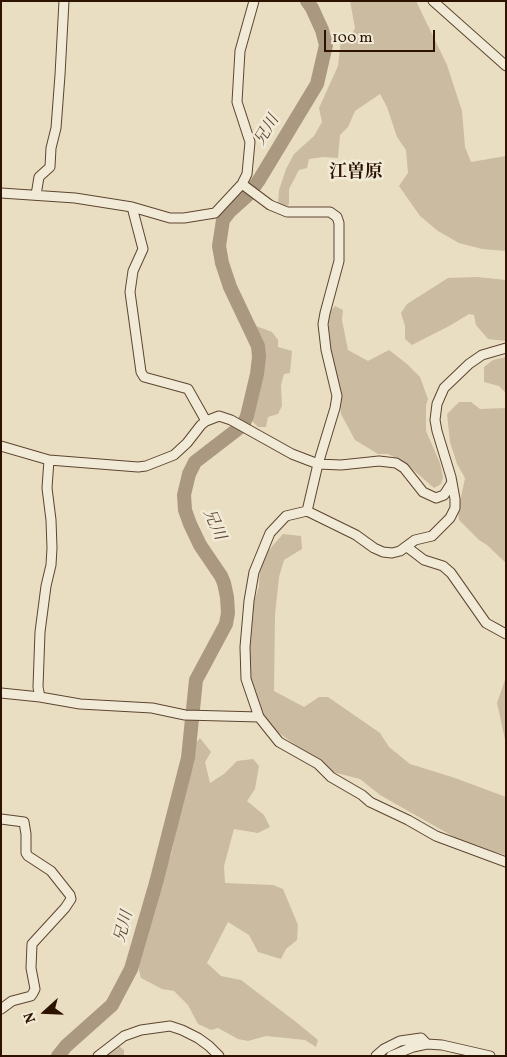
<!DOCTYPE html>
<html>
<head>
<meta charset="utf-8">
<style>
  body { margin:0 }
  #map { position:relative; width:507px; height:1057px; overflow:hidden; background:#eadec2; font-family:Vollkorn,serif }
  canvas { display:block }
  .frame { position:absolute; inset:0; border:2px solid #2e1200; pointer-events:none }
  .north { position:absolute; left:20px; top:987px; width:50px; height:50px; -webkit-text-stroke:4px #f1ead7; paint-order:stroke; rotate:250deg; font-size:14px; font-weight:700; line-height:20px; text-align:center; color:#2e1200 }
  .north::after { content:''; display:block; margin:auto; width:18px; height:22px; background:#2e1200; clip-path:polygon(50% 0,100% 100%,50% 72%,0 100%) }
  .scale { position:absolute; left:324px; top:30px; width:111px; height:22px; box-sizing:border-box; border:2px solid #2e1200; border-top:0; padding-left:6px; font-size:15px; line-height:18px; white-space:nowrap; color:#2e1200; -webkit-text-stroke:4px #f1ead7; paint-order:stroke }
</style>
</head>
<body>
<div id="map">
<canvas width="507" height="1057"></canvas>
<div class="frame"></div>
<div class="north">N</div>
<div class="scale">100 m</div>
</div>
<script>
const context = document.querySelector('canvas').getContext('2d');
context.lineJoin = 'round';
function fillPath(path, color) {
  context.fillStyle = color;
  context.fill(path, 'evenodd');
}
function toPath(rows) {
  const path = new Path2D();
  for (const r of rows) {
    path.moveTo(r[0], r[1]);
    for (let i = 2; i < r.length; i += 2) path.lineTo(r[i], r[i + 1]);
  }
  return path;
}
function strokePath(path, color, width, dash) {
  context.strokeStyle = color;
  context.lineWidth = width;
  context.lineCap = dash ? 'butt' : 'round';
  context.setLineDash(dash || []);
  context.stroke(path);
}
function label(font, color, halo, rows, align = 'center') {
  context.font = font + ' Vollkorn,"Noto Serif JP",serif';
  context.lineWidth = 5;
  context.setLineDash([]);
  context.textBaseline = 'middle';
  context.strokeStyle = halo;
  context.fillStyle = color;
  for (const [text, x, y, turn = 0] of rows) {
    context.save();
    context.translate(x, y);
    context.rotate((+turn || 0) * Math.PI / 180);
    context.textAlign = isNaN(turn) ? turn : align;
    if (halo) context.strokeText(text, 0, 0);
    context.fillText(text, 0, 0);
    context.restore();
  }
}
fillPath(toPath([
  [350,1,416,1,447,65,462,111,465,147,471,162,506,156,506,251,482,249,459,243,438,231,420,216,399,186,408,173,406,150,397,137,387,107,380,94,355,111,348,127,340,135,338,158,323,157,309,159,307,168,299,170,289,189,289,204,285,208,278,205,279,190,286,169,294,154,314,136,322,122,319,108,338,66,341,40,351,36,355,28],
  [477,277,506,280,506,341,488,339,476,325,474,315,469,314,451,325,412,345,405,339,405,326,401,313,407,304,448,278],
  [335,306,343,310,342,320,348,350,368,361,389,350,407,364,420,377,428,399,426,405,426,431,440,463,443,477,441,484,434,488,403,461,388,454,378,454,355,440,341,414,339,383,331,354,328,314],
  [256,326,272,332,278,340,278,347,292,351,290,373,284,374,281,385,282,406,278,414,268,417,266,427,258,427,250,419,263,365,263,346,255,333],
  [506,357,506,393,499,386,484,382,484,367,493,360],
  [459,402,471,402,480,409,506,408,506,563,487,545,479,540,459,520,458,512,465,478,457,464,450,442,447,414],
  [283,534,301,536,302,549,284,560,279,577,275,615,274,691,304,707,319,697,328,697,380,733,389,747,410,764,455,778,506,797,506,855,470,846,380,795,360,779,333,772,276,731,261,713,251,681,249,631,252,609,259,586,260,567,268,551],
  [506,677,506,744,497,703],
  [200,738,211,752,205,762,210,783,224,774,237,761,253,759,259,766,255,789,247,801,264,815,270,827,258,833,234,829,224,866,225,883,273,885,283,889,298,925,297,940,286,949,281,959,258,952,249,935,228,922,207,963,221,976,241,980,296,1022,318,1040,316,1047,305,1040,266,1036,248,1041,238,1039,218,1028,211,1030,198,1024,188,1005,174,991,162,989,141,978,137,963,148,918,162,887,165,867,171,855,185,788,194,764,196,743],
  [119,1046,124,1050,124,1056,104,1056,105,1054]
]), '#cabba1');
strokePath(toPath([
  [58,1056,66,1046,112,1005,131,969,156,883,188,758,196,680,226,624,228,613,227,597,224,583,221,576,200,545,190,524,185,510,184,495,189,474,195,462,243,425,247,416,257,374,259,357,258,346,230,287,222,263,219,246,223,220,230,211,249,194,259,180,317,84,326,45,322,30,312,8,307,1]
]), '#aa9980', 14);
const minor = toPath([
  [433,1,506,66],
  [242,184,270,205,287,212,330,212,337,217,339,223,339,261,325,313,323,324,326,350,337,396,335,408,318,464,307,511],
  [1,193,75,198,132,207,170,218,184,218,215,213,242,184,247,174,250,142,237,102,240,51,254,1],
  [36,195,39,177,50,167,51,148,56,128,60,75,64,1],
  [132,207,143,249,133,271,130,292,141,372,144,377,188,389,206,421],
  [506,348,482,355,469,364,444,388,437,404,435,420,437,431,451,477,455,499,455,508,450,518,432,536,415,540,400,551,392,553,383,552,374,548,356,535,307,511,286,516,270,533,254,572,249,601,245,647,246,679,259,717,279,742,318,764,331,777,362,795,370,802,408,820,436,836,506,862],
  [1,446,49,460,138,467,146,466,174,455,187,443,201,425,206,421,219,416,231,420,292,454,318,464,341,465,379,461,396,463,404,468,423,492,436,498,444,495,451,484],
  [407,547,424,560,443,566,451,573,486,623,506,634],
  [1,693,40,697,80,704,152,708,185,715,259,717],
  [40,697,38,687,40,632,46,586,51,565,52,548,51,520,47,488,49,460],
  [1,819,24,822,26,834,26,853,28,856,51,871,70,895,71,899,65,908,32,944,31,968,35,989,33,993,31,996,12,1001,1,1009],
  [98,1056,124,1036,141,1030,170,1026,182,1030,198,1038,209,1046,219,1056],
  [376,1056,384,1049,400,1041,421,1038,427,1044],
  [391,1056,413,1047,427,1044,442,1045,490,1056]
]);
strokePath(minor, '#5d4530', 11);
strokePath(minor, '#f1ead7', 9);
label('italic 16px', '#604833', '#f1ead7', [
  ["兄川",268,131,-59],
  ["兄川",213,525,66],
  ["兄川",125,927,-75]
]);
label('bold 18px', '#2e1200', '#f1ead7', [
  ["江曽原",356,174]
]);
</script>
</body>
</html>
